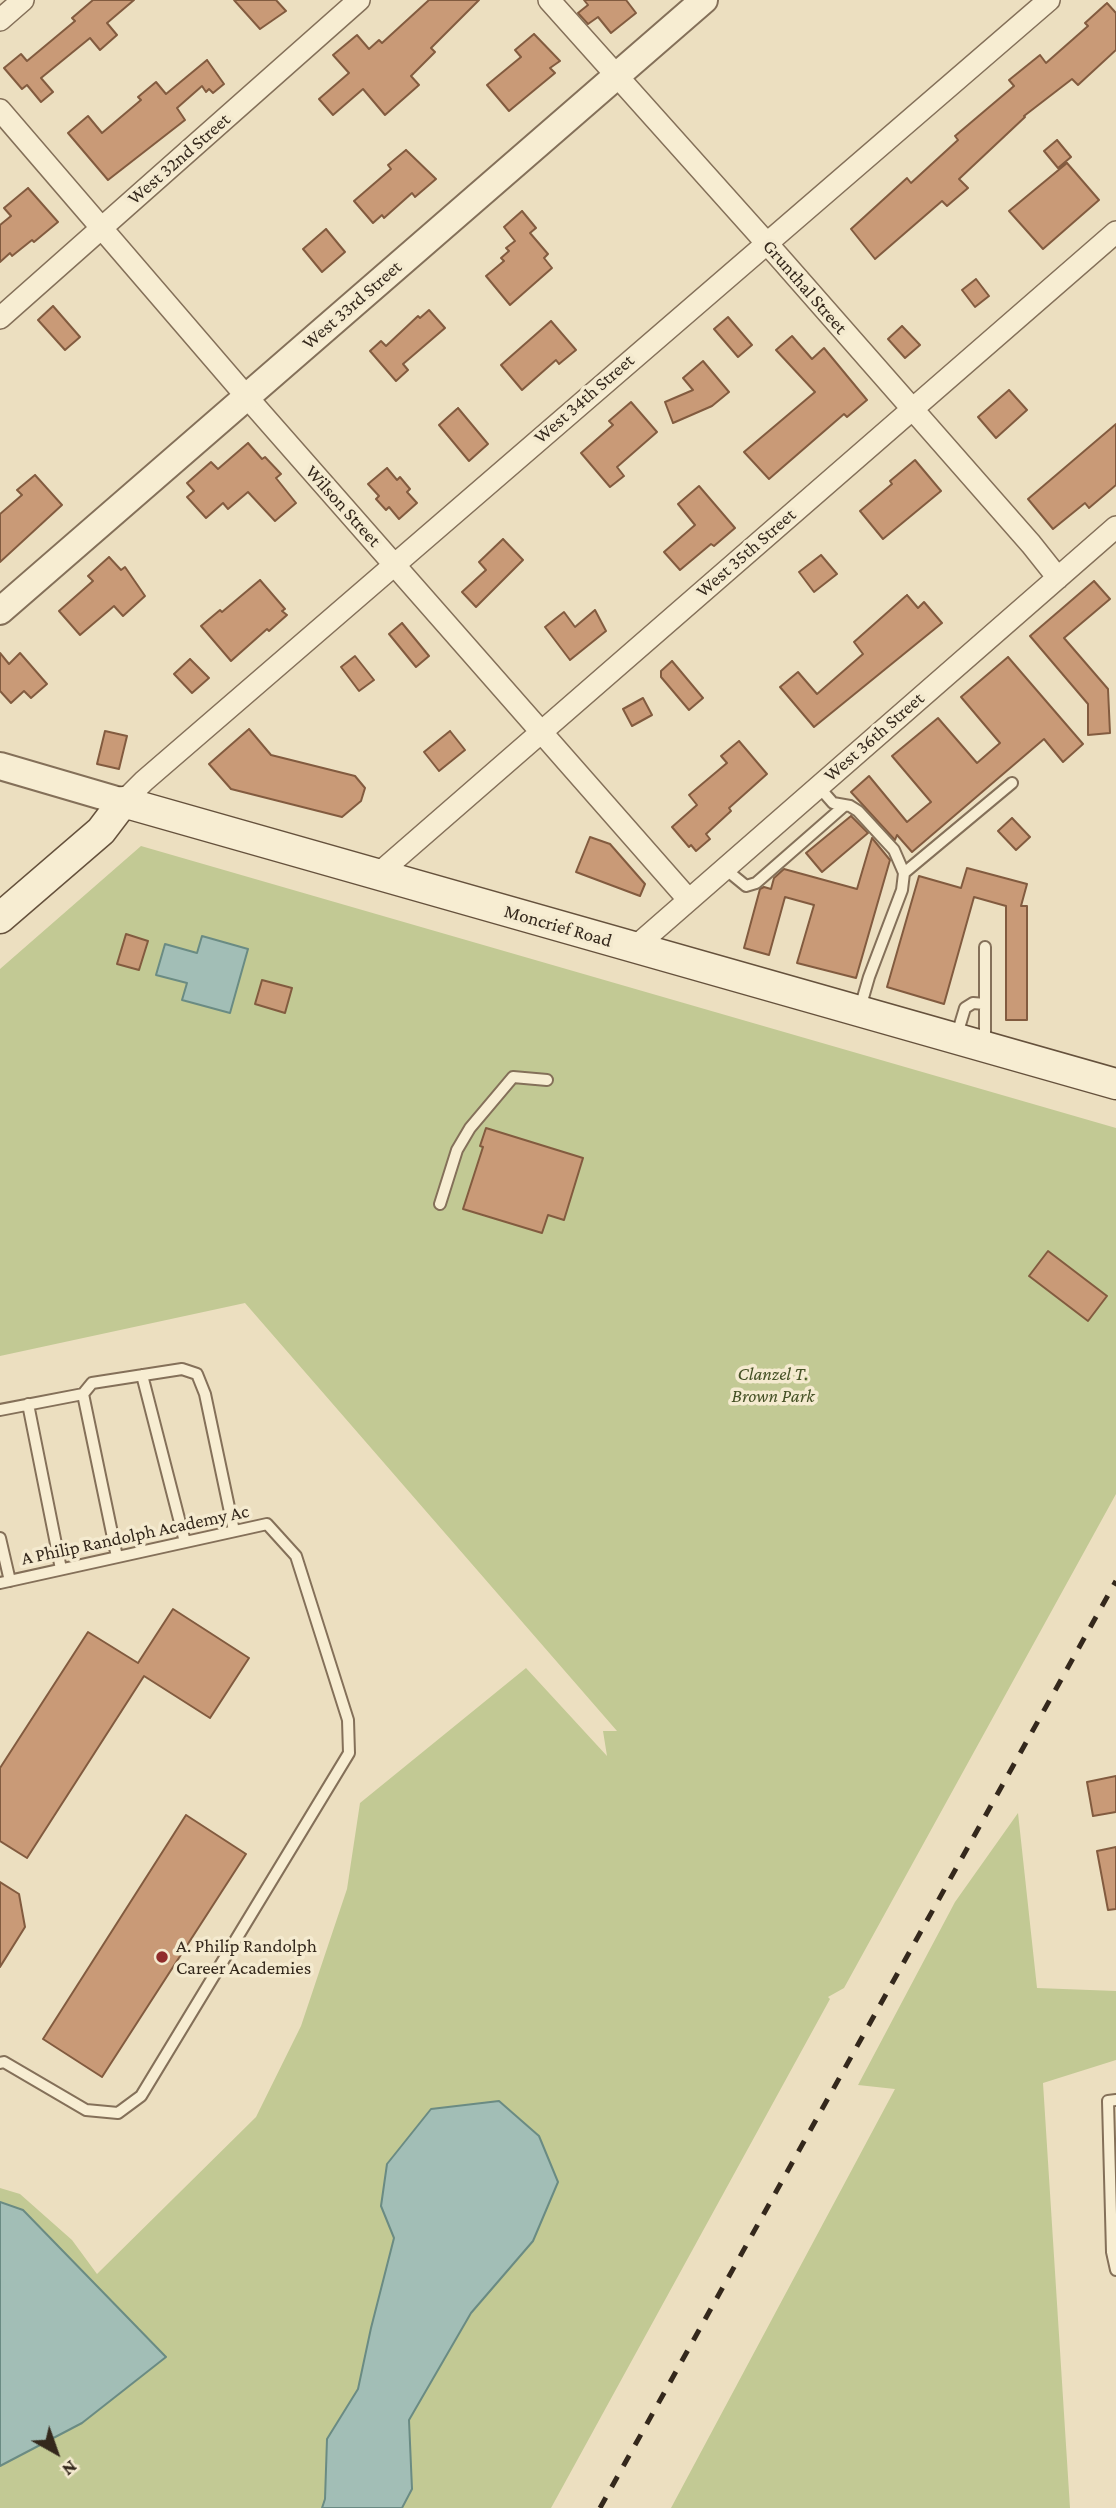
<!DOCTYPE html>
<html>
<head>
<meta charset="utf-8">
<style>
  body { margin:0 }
  #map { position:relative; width:1116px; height:2508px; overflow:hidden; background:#ecdfc0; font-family:"Crimson Pro",serif }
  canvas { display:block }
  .north { position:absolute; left:21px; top:2417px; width:70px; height:70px; -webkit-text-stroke:5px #f4eacf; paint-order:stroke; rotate:140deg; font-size:19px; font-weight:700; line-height:28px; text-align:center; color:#34281c }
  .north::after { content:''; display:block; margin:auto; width:24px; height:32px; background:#34281c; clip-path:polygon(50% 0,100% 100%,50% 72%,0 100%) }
</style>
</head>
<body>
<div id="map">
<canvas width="1116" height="2508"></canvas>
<div class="north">N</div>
</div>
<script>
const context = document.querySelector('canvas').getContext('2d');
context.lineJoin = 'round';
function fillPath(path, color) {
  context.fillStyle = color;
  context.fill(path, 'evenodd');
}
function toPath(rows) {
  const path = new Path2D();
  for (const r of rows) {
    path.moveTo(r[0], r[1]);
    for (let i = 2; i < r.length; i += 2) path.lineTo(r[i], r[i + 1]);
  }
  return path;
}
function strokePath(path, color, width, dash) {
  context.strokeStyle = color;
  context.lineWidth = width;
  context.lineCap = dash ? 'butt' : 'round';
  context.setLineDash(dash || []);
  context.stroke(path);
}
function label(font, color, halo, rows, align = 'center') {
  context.font = font + ' "Crimson Pro",serif';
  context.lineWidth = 7;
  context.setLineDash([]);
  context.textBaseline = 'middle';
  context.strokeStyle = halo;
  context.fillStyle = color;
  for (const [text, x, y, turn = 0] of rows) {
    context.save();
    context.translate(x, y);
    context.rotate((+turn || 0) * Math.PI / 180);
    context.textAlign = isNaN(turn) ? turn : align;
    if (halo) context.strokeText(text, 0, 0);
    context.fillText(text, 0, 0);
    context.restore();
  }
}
fillPath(toPath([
  [141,846,1116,1128,1116,1494,844,1988,828,1997,830,1999,551,2508,0,2508,0,2188,20,2194,72,2240,97,2274,256,2117,301,2026,347,1889,360,1803,526,1668,607,1756,603,1731,617,1731,245,1303,0,1356,0,969],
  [1018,1813,1037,1988,1116,1991,1116,2060,1043,2083,1070,2508,671,2508,895,2089,858,2085,955,1902]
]), '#c2c994');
const water = toPath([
  [202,936,248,949,230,1013,182,1000,187,983,156,975,165,944,197,953,202,936],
  [499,2101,539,2136,558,2182,533,2241,471,2313,409,2420,412,2489,402,2508,322,2508,325,2499,327,2439,358,2389,371,2328,394,2238,381,2206,387,2164,431,2109,499,2101],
  [0,2202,23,2210,166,2357,82,2423,0,2466,0,2202]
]);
fillPath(water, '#a2beb6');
strokePath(water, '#6a8b83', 2);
const building = toPath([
  [93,0,134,0,107,23,117,35,100,50,90,38,41,78,53,92,41,102,27,85,22,89,4,68,21,54,27,61,75,21,72,18,93,0],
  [234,0,276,0,286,11,260,29,234,0],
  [429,0,479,0,431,48,435,52,411,76,419,85,385,115,363,89,333,115,319,99,349,73,333,55,357,35,369,49,379,40,382,43,429,0],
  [584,0,626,0,636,13,611,33,598,17,588,24,578,13,588,5,584,0],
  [1107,3,1116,13,1116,50,1078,85,1072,79,1024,116,1025,117,959,179,968,188,947,206,942,201,875,259,851,229,907,178,911,183,958,140,955,136,1014,86,1009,80,1040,55,1046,63,1088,26,1085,23,1107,3],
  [534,34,560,61,550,68,555,73,509,111,487,85,521,57,515,50,534,34],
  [207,60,224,84,213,93,209,89,206,92,202,86,177,108,185,120,108,180,68,133,88,116,102,133,141,100,138,97,156,82,166,94,207,60],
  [1057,140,1071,157,1058,168,1044,151,1057,140],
  [406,150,436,179,415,197,412,193,384,218,382,215,373,223,354,201,391,169,388,165,406,150],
  [1067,163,1099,200,1043,249,1009,211,1067,163],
  [28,188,58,222,34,242,32,240,12,256,10,253,0,262,0,225,11,216,4,208,28,188],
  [522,211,536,228,530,233,548,254,544,258,552,268,510,305,486,276,504,261,501,258,509,251,506,248,515,241,504,227,522,211],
  [326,229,345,252,322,272,303,249,326,229],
  [976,279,989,296,975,307,962,290,976,279],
  [53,306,80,337,65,350,38,320,53,306],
  [429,310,445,328,403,364,408,370,396,381,370,351,381,341,386,346,418,316,420,318,429,310],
  [728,317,752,345,738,357,714,329,728,317],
  [551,321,576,350,559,364,556,360,522,390,501,365,551,321],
  [902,326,920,345,905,358,888,339,902,326],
  [792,336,812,359,824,348,867,400,847,417,844,414,769,479,744,452,815,392,776,350,792,336],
  [703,361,729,392,712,406,673,423,665,402,693,390,683,378,703,361],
  [1009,390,1027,410,996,438,978,417,1009,390],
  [631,402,657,432,617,467,624,476,610,487,581,453,613,425,609,421,631,402],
  [458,408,488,444,469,461,439,425,458,408],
  [1116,424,1116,485,1089,508,1085,503,1053,529,1028,499,1116,424],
  [248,443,262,459,265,457,281,474,276,478,296,503,275,521,248,492,228,509,223,503,206,518,187,497,194,491,187,483,211,462,218,469,248,443],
  [915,460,941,491,883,539,860,511,892,484,890,481,915,460],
  [387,468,397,480,400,477,410,489,407,492,417,503,399,519,389,507,386,510,376,499,379,496,368,484,387,468],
  [35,475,62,505,0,562,0,514,22,495,17,490,35,475],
  [699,486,735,528,714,546,711,544,680,570,664,552,695,525,678,504,699,486],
  [503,539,523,560,476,607,462,592,486,570,479,562,503,539],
  [821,555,837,574,814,592,799,572,821,555],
  [109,557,121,570,125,567,145,596,123,616,114,606,80,635,59,611,93,581,88,576,109,557],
  [260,580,285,609,282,611,287,615,269,631,267,629,231,661,201,626,220,610,222,612,260,580],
  [1094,581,1110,599,1064,638,1108,689,1110,733,1088,735,1088,704,1030,636,1094,581],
  [907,595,918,608,924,602,942,623,814,727,780,687,798,672,817,694,863,654,854,642,907,595],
  [595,610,606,631,570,660,545,627,564,612,575,627,595,610],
  [402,623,429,656,416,667,389,634,402,623],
  [0,653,9,664,20,653,47,684,31,698,24,691,11,703,0,691,0,653],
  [355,656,374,680,359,691,341,667,355,656],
  [1008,657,1083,744,1063,762,1044,739,912,852,897,835,895,840,851,792,869,776,907,822,931,802,892,756,938,718,977,763,1000,743,961,697,1008,657],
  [190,659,209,678,192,693,174,674,190,659],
  [672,661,703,698,689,710,661,677,661,671,672,661],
  [643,698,652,715,632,726,623,709,643,698],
  [249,729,271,755,355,776,365,788,361,801,342,817,231,789,209,764,249,729],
  [105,731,127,736,119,769,97,764,105,731],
  [450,731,465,750,439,771,424,752,450,731],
  [739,741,767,774,729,808,731,811,706,834,710,839,696,851,691,845,689,847,672,827,697,805,689,795,727,763,721,756,739,741],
  [851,816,868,833,822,872,806,853,851,816],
  [1012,818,1030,837,1016,850,998,831,1012,818],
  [590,837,610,844,645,884,640,896,576,872,590,837],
  [872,838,890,860,856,978,797,963,814,905,785,897,769,955,744,948,760,889,764,887,771,889,774,878,784,869,857,889,872,838],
  [967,868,1027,884,1021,906,1027,906,1027,1020,1006,1020,1006,906,974,897,944,1004,887,987,919,876,961,888,967,868],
  [126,934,148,941,139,970,117,964,126,934],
  [262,980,292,988,285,1013,255,1004,262,980],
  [486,1128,583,1158,564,1220,548,1215,542,1233,463,1209,483,1147,480,1146,486,1128],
  [1048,1251,1107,1296,1088,1321,1029,1276,1048,1251],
  [173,1609,249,1658,210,1718,144,1676,27,1858,0,1841,0,1768,88,1632,138,1663,173,1609],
  [1116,1776,1116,1812,1093,1816,1087,1782,1116,1776],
  [186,1815,246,1854,102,2077,43,2039,186,1815],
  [1116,1847,1116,1909,1108,1910,1097,1851,1116,1847],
  [0,1882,19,1894,25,1927,0,1967,0,1882]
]);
fillPath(building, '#c99a77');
strokePath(building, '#825b3f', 2);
const service = toPath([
  [818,786,833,803,850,806,858,811,894,850,904,873,902,890,869,977,860,1008],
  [724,868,746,886,756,883,844,806],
  [904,873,1012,783],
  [956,1038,965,1008,973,1003,985,1004],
  [985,1044,985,947],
  [440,1204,457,1150,470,1128,513,1077,547,1080],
  [142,1375,185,1542],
  [28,1404,61,1569],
  [0,1410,83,1394],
  [0,1538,10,1581],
  [117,1557,83,1394,92,1383,182,1369,197,1374,205,1394,234,1531],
  [0,1583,267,1524,296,1556,348,1720,349,1753,141,2096,118,2113,86,2110,4,2062,0,2063],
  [1116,2100,1108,2101,1112,2252,1116,2270]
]);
const minor = toPath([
  [549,0,779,257,1031,544,1058,578],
  [0,20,23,0],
  [0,110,246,396,688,899],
  [0,318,359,0],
  [123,802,144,781,1049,0],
  [377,875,1116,232],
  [634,948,1116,527]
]);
const tertiary = toPath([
  [0,611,704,0],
  [0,766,123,802]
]);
const secondary = toPath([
  [0,918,101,831,123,802,1116,1084]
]);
strokePath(service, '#847059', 14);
strokePath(minor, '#847059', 24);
strokePath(tertiary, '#847059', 30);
strokePath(secondary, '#65513c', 33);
strokePath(service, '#f7edd2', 10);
strokePath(minor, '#f7edd2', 21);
strokePath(tertiary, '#f7edd2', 26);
strokePath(secondary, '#f7edd2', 30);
strokePath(toPath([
  [600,2508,1116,1581]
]), '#34281c', 5, [12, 12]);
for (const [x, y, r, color] of [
  [162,1957,7,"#902c2b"]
]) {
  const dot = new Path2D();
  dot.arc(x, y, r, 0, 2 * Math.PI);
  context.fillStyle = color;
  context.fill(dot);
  strokePath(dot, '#f4eacf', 2.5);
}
label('19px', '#34281c', '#f4eacf', [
  ["West 32nd Street",179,159,-41],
  ["Grunthal Street",805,287,49],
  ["West 33rd Street",352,305,-41],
  ["West 34th Street",584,399,-41],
  ["Wilson Street",343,506,48],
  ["West 35th Street",746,553,-41],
  ["West 36th Street",874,737,-41],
  ["Moncrief Road",558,926,16],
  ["A Philip Randolph Academy Ac",135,1535,-12]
]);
label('italic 19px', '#445024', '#f4eacf', [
  ["Clanzel T.",773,1374],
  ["Brown Park",773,1396]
]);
label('19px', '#34281c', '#f4eacf', [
  ["A. Philip Randolph",176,1946],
  ["Career Academies",176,1968]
], 'left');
</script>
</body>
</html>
